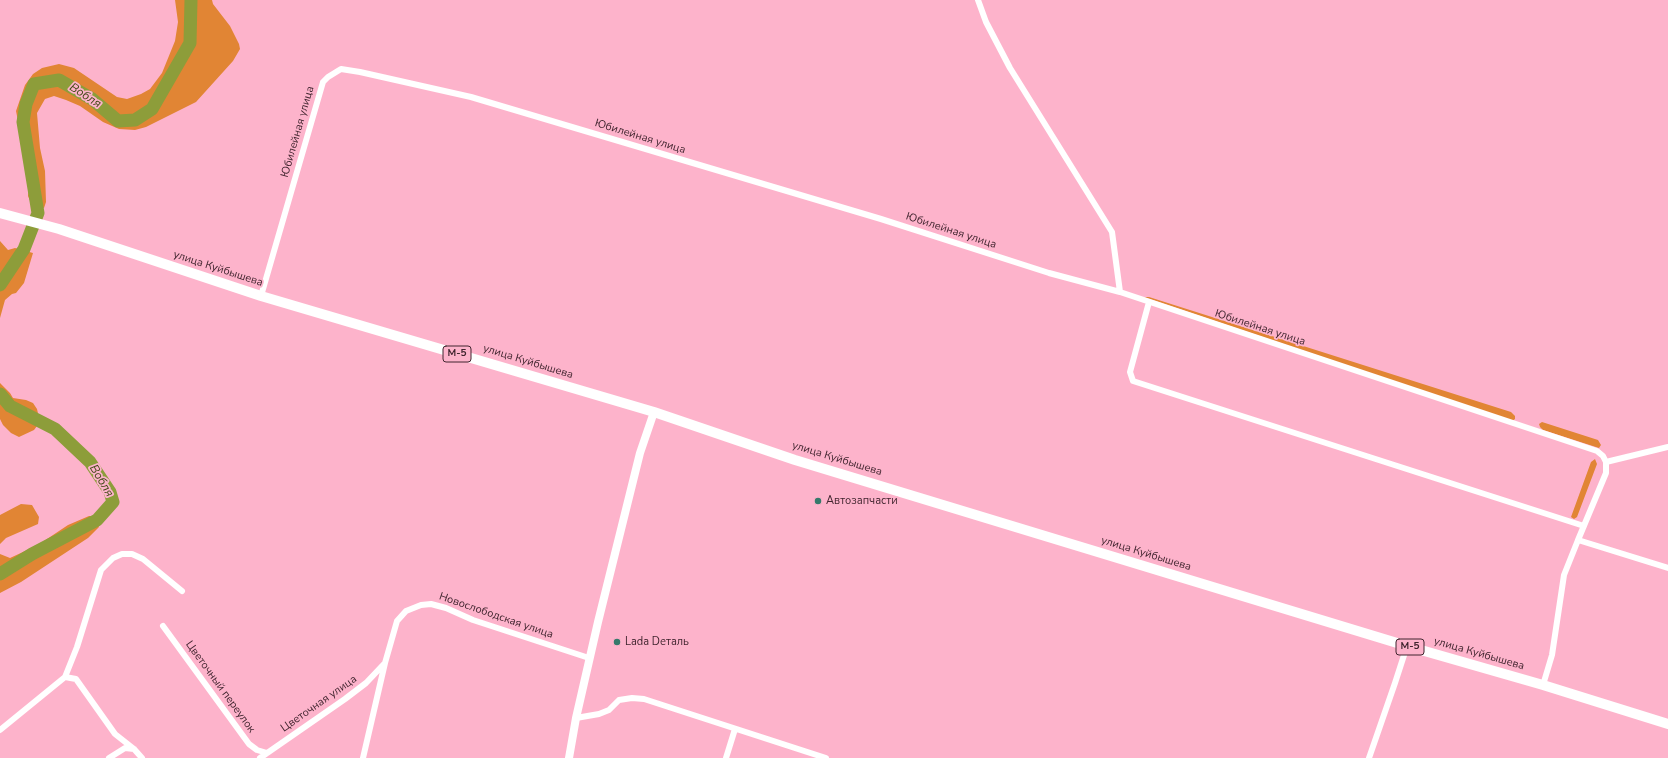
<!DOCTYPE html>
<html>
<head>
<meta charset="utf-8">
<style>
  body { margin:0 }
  canvas { display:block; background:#fdb3cb }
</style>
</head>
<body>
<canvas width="1668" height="758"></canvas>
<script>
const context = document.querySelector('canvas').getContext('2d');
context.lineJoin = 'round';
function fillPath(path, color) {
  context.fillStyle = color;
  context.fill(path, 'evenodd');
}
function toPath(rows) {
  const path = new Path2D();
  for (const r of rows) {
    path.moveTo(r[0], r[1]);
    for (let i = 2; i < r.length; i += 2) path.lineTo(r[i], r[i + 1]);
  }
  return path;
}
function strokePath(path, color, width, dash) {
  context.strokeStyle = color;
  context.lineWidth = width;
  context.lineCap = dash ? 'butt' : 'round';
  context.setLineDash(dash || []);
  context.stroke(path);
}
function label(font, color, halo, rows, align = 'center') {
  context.font = font + ' "Nunito Sans",sans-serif';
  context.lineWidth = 3.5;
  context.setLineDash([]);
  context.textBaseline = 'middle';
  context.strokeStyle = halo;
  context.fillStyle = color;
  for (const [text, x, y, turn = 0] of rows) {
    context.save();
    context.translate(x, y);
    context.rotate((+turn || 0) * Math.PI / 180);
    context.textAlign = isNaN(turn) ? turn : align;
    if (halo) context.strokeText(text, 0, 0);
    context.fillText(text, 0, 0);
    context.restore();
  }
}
fillPath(toPath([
  [175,0,212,0,213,4,230,26,239,44,240,49,233,61,196,102,146,127,135,130,119,129,103,122,80,106,66,100,54,96,45,99,37,113,40,148,45,171,46,202,44,208,32,205,28,196,29,184,24,151,16,111,25,85,33,74,42,68,59,64,74,68,117,97,127,99,141,94,150,89,162,73,175,41,178,22],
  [0,235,0,241,8,250,15,248,33,253,24,283,16,293,12,294,5,300,0,318],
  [1144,297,1149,297,1511,412,1515,416,1515,419,1512,421],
  [0,383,10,393,13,398,26,400,33,403,37,409,40,422,34,430,19,437,11,433,3,425,0,419],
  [1542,422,1598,440,1601,445,1599,448,1543,430,1540,427,1539,424],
  [1595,459,1597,464,1577,517,1574,519,1571,517,1591,462],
  [21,504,32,505,39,517,38,524,6,538,0,544,0,515],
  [89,516,96,516,99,527,88,538,21,582,0,593,0,554,10,558,38,545,68,525]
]), '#e18534');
strokePath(toPath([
  [0,285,24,249,38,213,23,122,26,104,34,84,59,80,92,99,118,121,135,120,152,109,190,43,191,0],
  [0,394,10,406,55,429,90,462,110,492,113,502,97,520,32,554,0,574]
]), '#8d9d3a', 13);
strokePath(toPath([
  [978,0,986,22,1010,68,1112,232,1120,292],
  [261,296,323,82,328,77,341,69,360,72,471,97,881,219,1049,273,1120,292,1597,451,1603,456,1606,462,1606,473,1578,540,1668,568],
  [1149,302,1130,372,1133,381,1584,526],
  [1606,462,1668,447],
  [163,626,249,744,257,750,267,753],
  [65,677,77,647,101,570,113,558,122,554,132,554,143,559,182,591],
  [65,677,76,679,115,734,134,749,142,758],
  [1543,685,1552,655,1564,575,1578,540],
  [576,718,599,714,609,710,619,700,632,698,644,699,826,758],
  [0,730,65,677],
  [109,758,125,748,134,749],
  [260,758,345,699,366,683,384,664],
  [363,758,385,663,397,621,406,611,421,605,431,604,446,608,473,620,589,658],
  [726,758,735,729],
  [1369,758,1395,683,1407,646]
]), '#fff', 6);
strokePath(toPath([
  [569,758,576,718,598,622,640,453,654,412]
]), '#fff', 8);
strokePath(toPath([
  [0,213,59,229,261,296,654,412,795,460,1407,646,1543,685,1668,724]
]), '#fff', 10);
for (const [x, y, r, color] of [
  [818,501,4,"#36796b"],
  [617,642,4,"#36796b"]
]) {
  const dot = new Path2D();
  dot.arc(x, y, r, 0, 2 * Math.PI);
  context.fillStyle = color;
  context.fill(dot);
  strokePath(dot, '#fdb3cb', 1.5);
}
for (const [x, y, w] of [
  [457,354,28],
  [1410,647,28]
]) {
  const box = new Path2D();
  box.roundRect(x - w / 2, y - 8, w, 16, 3);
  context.fillStyle = '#fdb3cb';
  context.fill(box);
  strokePath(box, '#41252f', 1);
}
label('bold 10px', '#41252f', null, [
  ["М-5",457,354],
  ["М-5",1410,647]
]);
label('11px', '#41252f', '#fdb3cb', [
  ["Юбилейная улица",298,132,-74],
  ["Юбилейная улица",640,137,17],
  ["Юбилейная улица",951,231,18],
  ["улица Куйбышева",218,269,18],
  ["Юбилейная улица",1260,328,18],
  ["улица Куйбышева",528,362,17],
  ["улица Куйбышева",837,459,17],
  ["улица Куйбышева",1146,554,17],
  ["Новослободская улица",496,616,19],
  ["улица Куйбышева",1479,654,16],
  ["Цветочный переулок",220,687,54],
  ["Цветочная улица",319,704,-35]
]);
label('11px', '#41252f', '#fdb3cb', [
  ["Автозапчасти",826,501],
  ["Lada Dеталь",625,642]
], 'left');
label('italic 12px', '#3f4713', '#fdb3cb', [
  ["Вобля",85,96,33],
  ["Вобля",101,481,59]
]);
</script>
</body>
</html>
